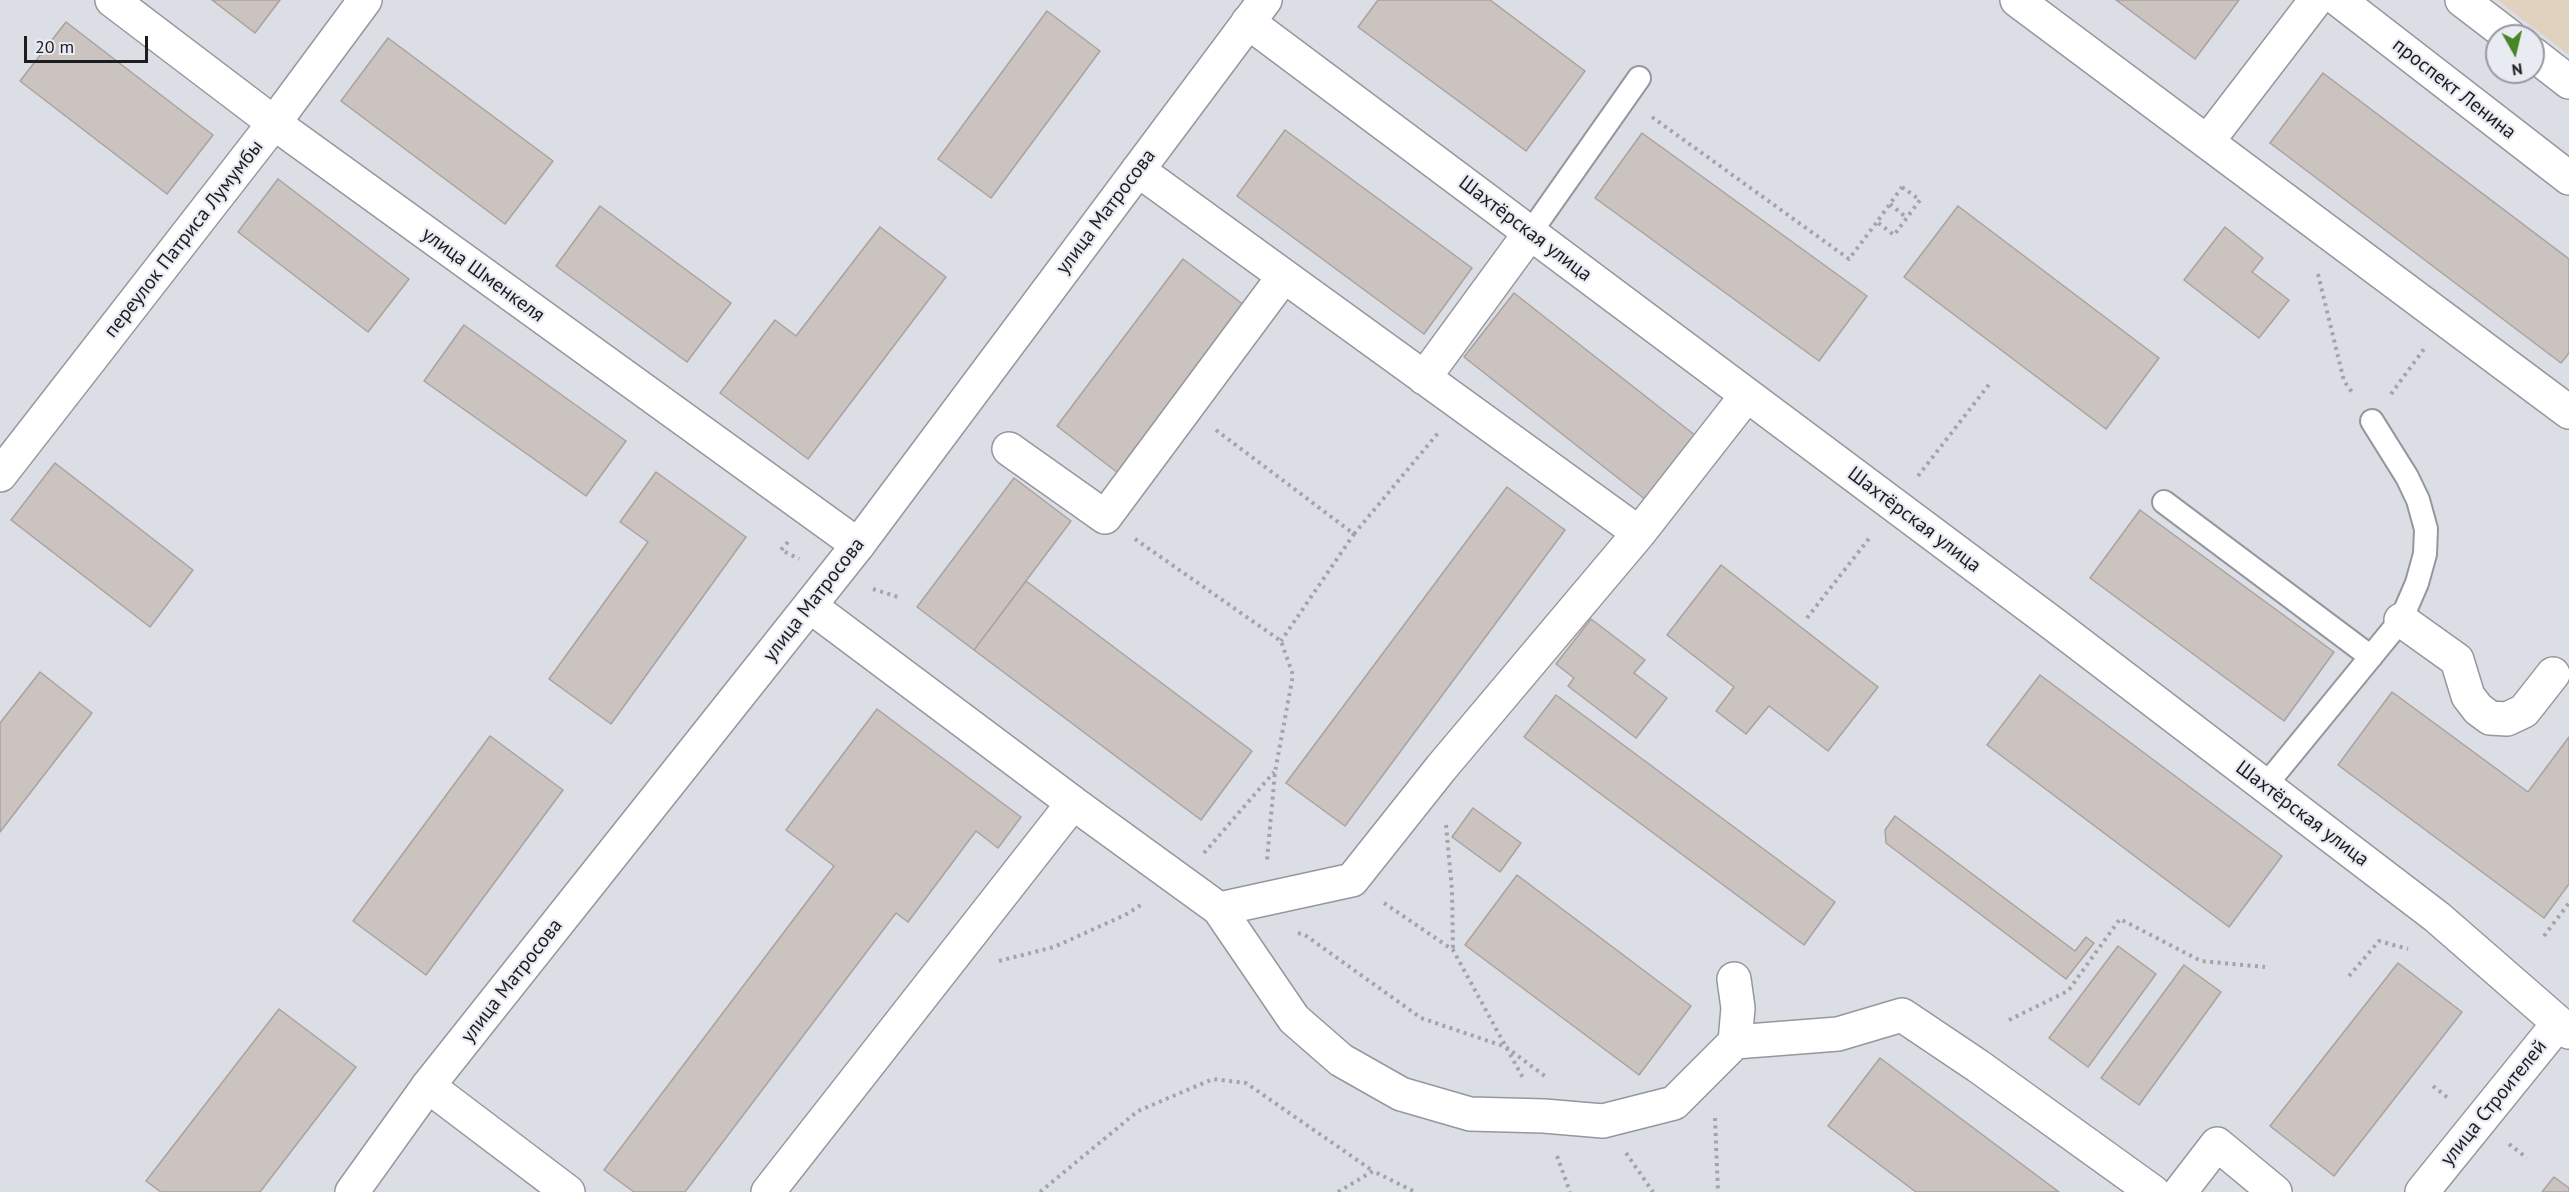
<!DOCTYPE html>
<html>
<head>
<meta charset="utf-8">
<style>
  body { margin:0 }
  #map { position:relative; width:2569px; height:1192px; overflow:hidden; background:#dcdee6; font-family:"PT Sans",sans-serif }
  canvas { display:block }
  .north { position:absolute; left:2485px; top:24px; width:60px; height:60px; box-sizing:border-box; background:#e9ebf3; border:2px solid #97999f; border-radius:50%; rotate:172deg; font-size:16px; font-weight:700; line-height:24px; text-align:center; color:#1c1d20 }
  .north::after { content:''; display:block; margin:auto; width:21px; height:27px; background:#478627; clip-path:polygon(50% 0,100% 100%,50% 72%,0 100%) }
  .scale { position:absolute; left:24px; top:36px; width:124px; height:27px; box-sizing:border-box; border:3px solid #1c1d20; border-top:0; padding-left:8px; font-size:18px; line-height:21px; white-space:nowrap; color:#1c1d20; -webkit-text-stroke:4px #e9ebf3; paint-order:stroke }
</style>
</head>
<body>
<div id="map">
<canvas width="2569" height="1192"></canvas>
<div class="north">N</div>
<div class="scale">20 m</div>
</div>
<script>
const context = document.querySelector('canvas').getContext('2d');
context.lineJoin = 'round';
function fillPath(path, color) {
  context.fillStyle = color;
  context.fill(path, 'evenodd');
}
function toPath(rows) {
  const path = new Path2D();
  for (const r of rows) {
    path.moveTo(r[0], r[1]);
    for (let i = 2; i < r.length; i += 2) path.lineTo(r[i], r[i + 1]);
  }
  return path;
}
function strokePath(path, color, width, dash) {
  context.strokeStyle = color;
  context.lineWidth = width;
  context.lineCap = dash ? 'butt' : 'round';
  context.setLineDash(dash || []);
  context.stroke(path);
}
function label(font, color, halo, rows, align = 'center') {
  context.font = font + ' "PT Sans",sans-serif';
  context.lineWidth = 4.5;
  context.setLineDash([]);
  context.textBaseline = 'middle';
  context.strokeStyle = halo;
  context.fillStyle = color;
  for (const [text, x, y, turn = 0] of rows) {
    context.save();
    context.translate(x, y);
    context.rotate((+turn || 0) * Math.PI / 180);
    context.textAlign = isNaN(turn) ? turn : align;
    if (halo) context.strokeText(text, 0, 0);
    context.fillText(text, 0, 0);
    context.restore();
  }
}
fillPath(toPath([
  [2497,0,2569,0,2569,55]
]), '#e1d2c0');
const building = toPath([
  [212,0,280,0,255,33,212,0],
  [1378,0,1490,0,1585,71,1526,151,1358,27,1378,0],
  [2116,0,2239,0,2195,59,2116,0],
  [1047,11,1100,51,991,198,938,159,1047,11],
  [66,22,213,135,167,194,20,81,66,22],
  [388,38,553,161,505,224,341,101,388,38],
  [2323,73,2569,259,2569,353,2561,363,2270,143,2323,73],
  [1285,130,1472,268,1424,334,1237,196,1285,130],
  [1642,133,1867,296,1819,361,1595,198,1642,133],
  [278,179,409,279,368,332,238,232,278,179],
  [600,206,731,303,687,362,556,266,600,206],
  [1958,206,2159,358,2106,429,1904,277,1958,206],
  [880,227,946,277,808,459,720,393,775,320,796,336,880,227],
  [2225,227,2263,258,2252,272,2289,300,2259,338,2184,280,2225,227],
  [1183,259,1244,305,1118,473,1057,426,1183,259],
  [1514,293,1696,436,1646,500,1464,357,1514,293],
  [464,325,626,441,586,496,424,381,464,325],
  [55,463,193,570,150,627,11,520,55,463],
  [656,472,746,537,611,724,549,679,648,542,620,522,656,472],
  [1014,478,1071,521,974,650,917,607,1014,478],
  [1507,487,1565,530,1345,826,1286,783,1507,487],
  [2140,510,2334,652,2284,721,2090,578,2140,510],
  [1721,565,1878,687,1828,751,1769,706,1746,734,1716,711,1734,687,1667,635,1721,565],
  [1026,581,1252,751,1201,820,974,650,1026,581],
  [1591,619,1645,660,1634,673,1667,698,1636,738,1568,686,1574,678,1556,664,1591,619],
  [40,672,92,713,0,832,0,723,40,672],
  [2040,675,2282,856,2229,927,1987,745,2040,675],
  [2392,692,2528,792,2569,737,2569,884,2544,918,2338,765,2392,692],
  [1556,695,1835,902,1804,945,1524,737,1556,695],
  [877,709,1021,817,998,848,976,831,908,922,896,913,685,1192,634,1192,604,1170,834,866,786,830,877,709],
  [490,736,563,790,426,975,353,921,490,736],
  [1473,808,1521,843,1500,872,1452,837,1473,808],
  [1895,816,2075,951,2086,937,2094,943,2066,979,1886,843,1885,830,1895,816],
  [1517,875,1691,1006,1639,1075,1465,945,1517,875],
  [2118,946,2156,974,2088,1067,2049,1038,2118,946],
  [2398,963,2462,1012,2334,1176,2270,1126,2398,963],
  [2184,965,2221,992,2139,1105,2101,1078,2184,965],
  [279,1009,356,1067,260,1192,161,1192,146,1181,279,1009],
  [1880,1058,2059,1192,1916,1192,1828,1126,1880,1058],
  [2554,1177,2569,1188,2569,1192,2542,1192,2554,1177]
]);
fillPath(building, '#cbc3c0');
strokePath(building, '#aaa29f', 1.5);
const lane = toPath([
  [1530,233,1639,78],
  [2164,502,2371,657],
  [2265,786,2401,620,2417,583,2425,554,2426,529,2418,500,2407,477,2372,421]
]);
const street = toPath([
  [112,0,274,123,858,545],
  [2017,0,2569,412],
  [2339,0,2569,178],
  [2462,0,2509,36],
  [1248,22,2056,626,2437,917,2569,1032],
  [2533,54,2569,82],
  [2207,142,2316,0],
  [1284,276,1639,533],
  [1424,378,1530,233],
  [1009,449,1105,517,1284,276,1138,170],
  [0,475,274,123,365,0],
  [2401,620,2457,660,2468,696,2478,709,2490,718,2507,719,2524,711,2553,674],
  [1073,803,1219,909,1294,1019,1341,1060,1401,1094,1470,1114,1544,1116,1603,1121,1674,1103,1735,1042,1738,1008,1734,979],
  [1219,909,1352,880,1441,768,1639,533,1747,395],
  [1735,1042,1838,1034,1902,1015,1978,1066,2153,1192],
  [428,1086,568,1192],
  [768,1192,1073,803,810,606],
  [2180,1192,2217,1144,2275,1192],
  [2422,1192,2558,1024,2569,1032]
]);
const secondary = toPath([
  [352,1192,428,1086,858,545,1265,0]
]);
strokePath(lane, '#95979e', 26);
strokePath(street, '#95979e', 36);
strokePath(secondary, '#95979e', 36);
strokePath(toPath([
  [1652,117,1849,259,1877,222],
  [1902,187,1920,200,1894,235,1877,222,1902,187],
  [1890,204,1907,218],
  [2318,274,2344,381,2354,395],
  [2391,394,2424,349],
  [1216,430,1354,534,1281,641],
  [1918,476,1991,382],
  [1354,534,1438,433],
  [1135,539,1281,641,1293,675,1275,772,1267,860],
  [788,542,781,550,799,559],
  [873,589,898,597],
  [1807,618,1871,536],
  [1446,825,1452,890,1453,950],
  [1204,853,1274,772],
  [1384,903,1453,950,1523,1078],
  [1298,933,1305,935,1421,1018,1506,1047,1546,1077],
  [2544,936,2569,903],
  [999,961,1054,947,1125,915,1144,903],
  [2349,976,2379,941,2408,949],
  [2009,1020,2068,991,2120,919,2201,961,2265,967],
  [2433,1086,2448,1098],
  [1715,1118,1718,1192],
  [2509,1144,2527,1158],
  [1626,1153,1653,1192],
  [1557,1156,1570,1192],
  [1040,1192,1138,1111,1213,1079,1246,1083,1373,1171],
  [1338,1192,1373,1171,1415,1192]
]), '#a2a4aa', 4, [3, 4.5]);
strokePath(lane, '#fff', 22);
strokePath(street, '#fff', 33);
strokePath(secondary, '#fff', 33);
label('20px', '#1c1d20', '#e9ebf3', [
  ["проспект Ленина",2454,89,38],
  ["улица Матросова",1106,212,-53],
  ["Шахтёрская улица",1525,229,37],
  ["переулок Патриса Лумумбы",184,239,-52],
  ["улица Шменкеля",483,275,36],
  ["Шахтёрская улица",1914,520,37],
  ["улица Матросова",814,600,-52],
  ["Шахтёрская улица",2302,814,37],
  ["улица Матросова",512,981,-52],
  ["улица Строителей",2494,1103,-51]
]);
</script>
</body>
</html>
